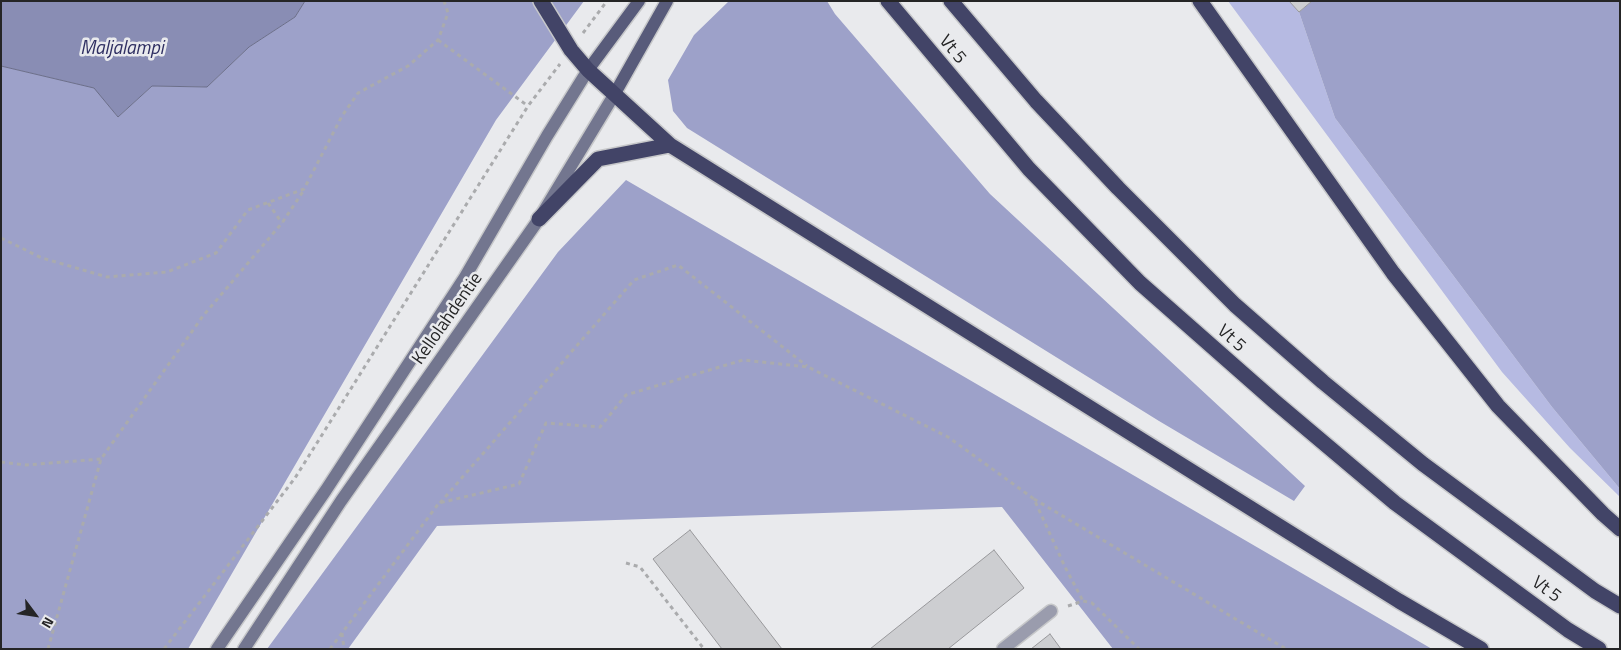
<!DOCTYPE html>
<html>
<head>
<meta charset="utf-8">
<style>
  body { margin:0 }
  #map { position:relative; width:1621px; height:650px; overflow:hidden; background:#e9eaed; font-family:"Titillium Web",sans-serif }
  canvas { display:block }
  .frame { position:absolute; inset:0; border:2px solid #252526; pointer-events:none }
  .north { position:absolute; left:10px; top:590px; width:50px; height:50px; -webkit-text-stroke:4px #e9eaed; paint-order:stroke; rotate:121deg; font-size:14px; font-weight:700; line-height:20px; text-align:center; color:#252526 }
  .north::after { content:''; display:block; margin:auto; width:18px; height:22px; background:#252526; clip-path:polygon(50% 0,100% 100%,50% 72%,0 100%) }
</style>
</head>
<body>
<div id="map">
<canvas width="1621" height="650"></canvas>
<div class="frame"></div>
<div class="north">N</div>
</div>
<script>
const context = document.querySelector('canvas').getContext('2d');
context.lineJoin = 'round';
function fillPath(path, color) {
  context.fillStyle = color;
  context.fill(path, 'evenodd');
}
function toPath(rows) {
  const path = new Path2D();
  for (const r of rows) {
    path.moveTo(r[0], r[1]);
    for (let i = 2; i < r.length; i += 2) path.lineTo(r[i], r[i + 1]);
  }
  return path;
}
function strokePath(path, color, width, dash) {
  context.strokeStyle = color;
  context.lineWidth = width;
  context.lineCap = dash ? 'butt' : 'round';
  context.setLineDash(dash || []);
  context.stroke(path);
}
function label(font, color, halo, rows, align = 'center') {
  context.font = font + ' "Titillium Web",sans-serif';
  context.lineWidth = 5;
  context.setLineDash([]);
  context.textBaseline = 'middle';
  context.strokeStyle = halo;
  context.fillStyle = color;
  for (const [text, x, y, turn = 0] of rows) {
    context.save();
    context.translate(x, y);
    context.rotate((+turn || 0) * Math.PI / 180);
    context.textAlign = isNaN(turn) ? turn : align;
    if (halo) context.strokeText(text, 0, 0);
    context.fillText(text, 0, 0);
    context.restore();
  }
}
fillPath(toPath([
  [1228,1,1290,1,1299,12,1335,118,1552,407,1620,489,1620,497,1570,448,1502,372]
]), '#b6bae2');
fillPath(toPath([
  [305,1,584,1,496,120,188,649,1,649,1,66,95,88,118,117,152,86,207,87,249,47,295,17],
  [729,1,827,1,835,14,990,194,1305,486,1294,501,1159,421,687,128,673,111,668,80,694,35],
  [1312,1,1620,1,1620,489,1552,407,1335,118,1299,12],
  [626,180,1432,649,1113,649,1002,507,437,526,348,649,267,649,558,252]
]), '#9da1c9');
const water = toPath([
  [1,1,305,1,295,17,249,47,207,87,152,86,118,117,94,88,1,66,1,1]
]);
fillPath(water, '#898db4');
strokePath(water, '#6b6e89', 1);
const building = toPath([
  [1289,1,1312,1,1299,12,1289,1],
  [690,530,782,649,722,649,653,559,690,530],
  [994,550,1024,588,948,649,870,649,994,550],
  [1050,634,1061,649,1031,649,1050,634]
]);
fillPath(building, '#cdced1');
strokePath(building, '#98989b', 1);
const street = toPath([
  [1003,649,1051,611]
]);
const secondary = toPath([
  [217,649,326,490,465,277,547,136,588,70],
  [244,649,341,501,539,219,614,95]
]);
const primary = toPath([
  [588,70,639,1],
  [614,95,667,1]
]);
const highway = toPath([
  [541,1,571,50,588,70,670,145,1399,601,1481,649],
  [888,1,1029,169,1140,283,1274,401,1395,503,1568,630,1599,649],
  [951,1,1036,101,1118,188,1235,305,1323,382,1423,464,1595,591,1620,606],
  [1200,1,1393,273,1498,406,1603,514,1620,529],
  [539,219,598,159,670,145]
]);
strokePath(street, '#c6c7c9', 15);
strokePath(secondary, '#c6c7c9', 15);
strokePath(primary, '#c6c7c9', 15);
strokePath(highway, '#c6c7c9', 18);
strokePath(toPath([
  [583,33,607,1],
  [438,40,528,106],
  [268,203,282,223],
  [1,238,42,258,107,277,167,272,216,253,248,210,304,189,342,116,358,93,408,66,438,40,448,13,444,1],
  [1,462,26,465,101,459],
  [1034,499,1286,649],
  [440,503,634,280,678,265,807,366],
  [626,563,640,567,704,649],
  [1068,606,1083,601,1092,603,1139,649],
  [342,633,344,649],
  [48,649,101,459,203,316,282,223,304,190],
  [164,649,295,478,528,106,560,64],
  [330,649,439,503,519,484,546,423,600,427,626,395,743,360,808,367,948,437,1034,499,1065,567,1083,601]
]), '#aaabad', 3, [4, 4]);
strokePath(street, '#9a9cad', 12);
strokePath(secondary, '#73768f', 12);
strokePath(primary, '#585b7a', 12);
strokePath(highway, '#424467', 15);
label('18px', '#252526', '#e9eaed', [
  ["Vt 5",952,50,50],
  ["Kellolahdentie",448,319,-55],
  ["Vt 5",1231,339,42],
  ["Vt 5",1546,590,36]
]);
label('italic 19px', '#2f2f62', '#e9eaed', [
  ["Maljalampi",122,49]
]);
</script>
</body>
</html>
